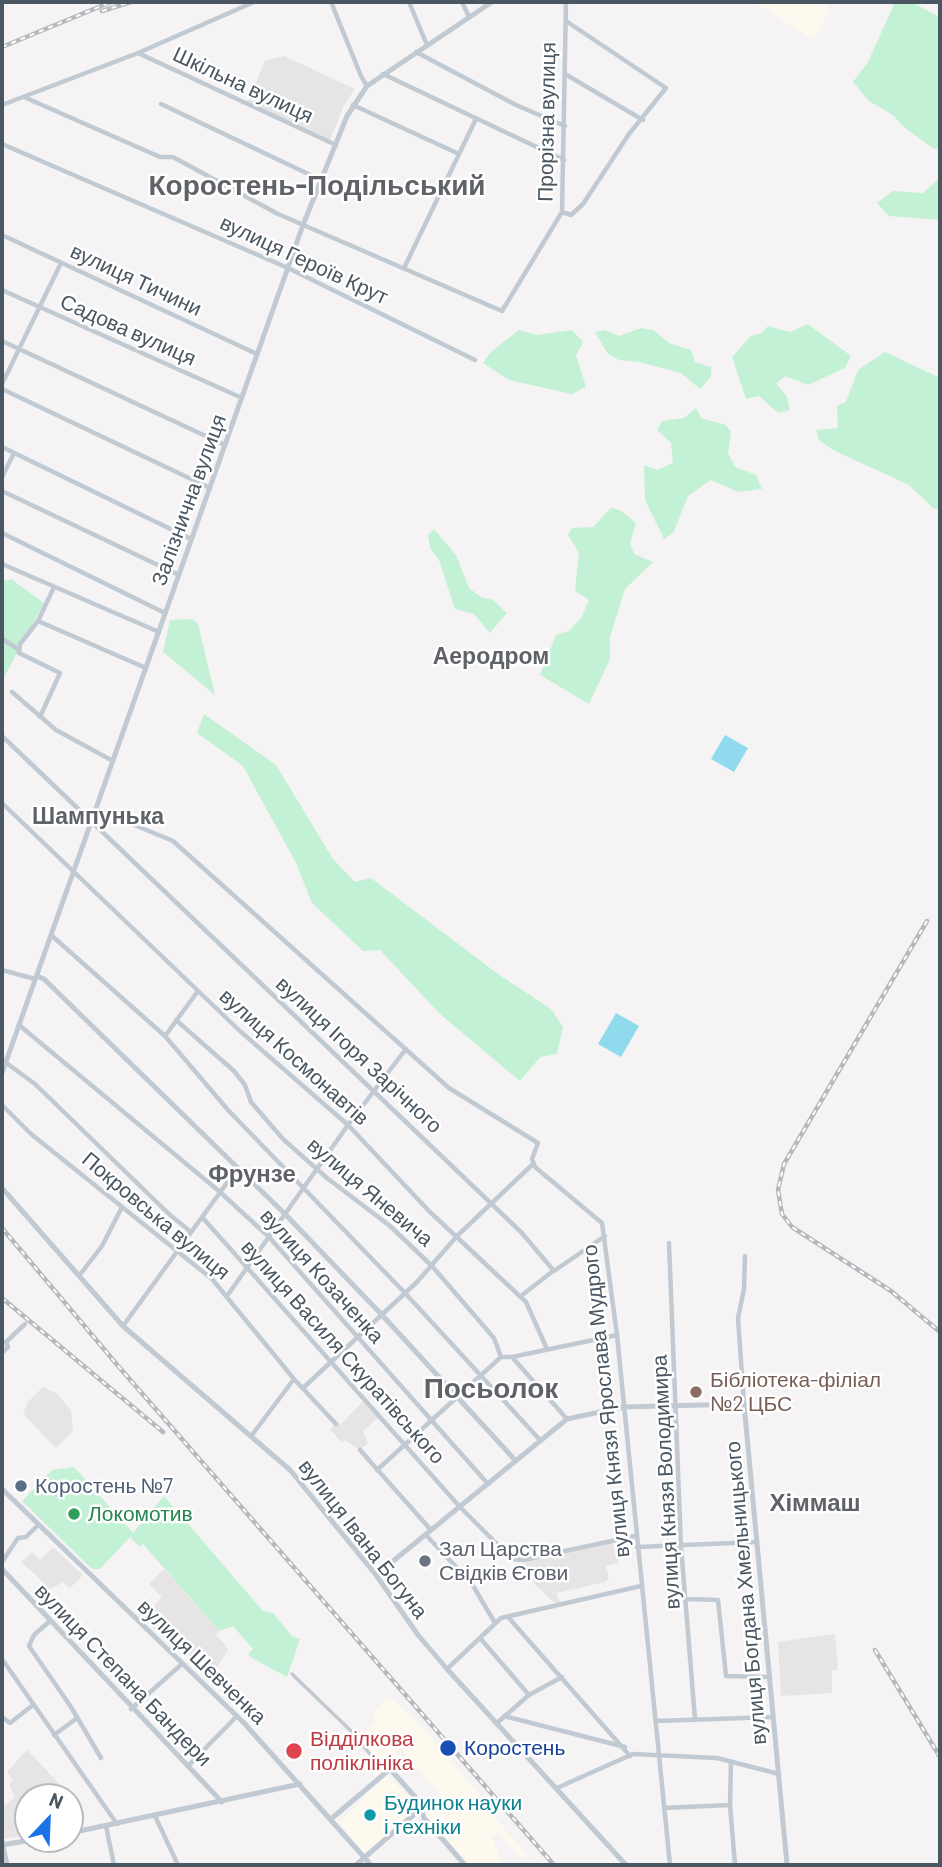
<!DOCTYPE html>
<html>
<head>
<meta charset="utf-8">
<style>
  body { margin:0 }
  #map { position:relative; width:942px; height:1867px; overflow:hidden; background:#f5f3f3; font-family:Barlow,sans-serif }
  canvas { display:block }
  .frame { position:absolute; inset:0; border:4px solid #4a5661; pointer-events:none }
  .north { position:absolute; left:14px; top:1783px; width:70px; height:70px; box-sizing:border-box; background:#fff; border:2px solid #b7bbc0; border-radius:50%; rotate:23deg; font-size:19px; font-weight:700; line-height:28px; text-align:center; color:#4a5661 }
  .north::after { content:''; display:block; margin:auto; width:24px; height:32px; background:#1a73e8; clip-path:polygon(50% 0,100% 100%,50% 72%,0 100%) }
</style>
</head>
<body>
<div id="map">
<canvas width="942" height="1867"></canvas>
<div class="frame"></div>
<div class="north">N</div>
</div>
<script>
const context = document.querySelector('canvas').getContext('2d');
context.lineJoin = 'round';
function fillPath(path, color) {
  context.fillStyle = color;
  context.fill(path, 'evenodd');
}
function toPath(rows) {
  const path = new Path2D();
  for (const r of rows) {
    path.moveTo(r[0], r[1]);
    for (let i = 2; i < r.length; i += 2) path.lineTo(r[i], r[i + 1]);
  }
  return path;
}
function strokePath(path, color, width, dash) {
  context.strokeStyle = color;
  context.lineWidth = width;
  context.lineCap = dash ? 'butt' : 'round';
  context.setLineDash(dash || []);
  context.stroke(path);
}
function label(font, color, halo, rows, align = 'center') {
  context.font = font + ' Barlow,sans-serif';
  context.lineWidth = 5;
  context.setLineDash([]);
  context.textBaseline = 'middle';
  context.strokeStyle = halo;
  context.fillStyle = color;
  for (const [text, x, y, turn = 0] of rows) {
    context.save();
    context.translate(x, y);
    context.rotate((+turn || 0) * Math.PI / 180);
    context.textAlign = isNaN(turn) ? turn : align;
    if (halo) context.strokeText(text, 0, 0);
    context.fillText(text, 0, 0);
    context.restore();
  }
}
fillPath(toPath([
  [754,2,822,2,830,8,814,40],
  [389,1696,416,1721,480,1795,477,1798,527,1854,522,1859,498,1832,492,1837,503,1865,469,1865,425,1814,425,1808,440,1795,401,1748,396,1752,400,1758,376,1778,364,1762,371,1757,350,1731,354,1729,361,1736,375,1723,374,1711],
  [387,1775,411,1799,413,1811,365,1854,336,1819,341,1820]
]), '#fdf9ef');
fillPath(toPath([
  [284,56,355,89,344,105,330,140,247,103,265,61],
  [43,1387,56,1393,71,1410,73,1431,56,1448,23,1414,28,1402],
  [363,1401,378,1418,363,1431,368,1443,360,1450,345,1440,342,1442,330,1430,338,1422,340,1425],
  [612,1541,619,1563,606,1566,609,1578,605,1582,556,1593,560,1602,556,1604,534,1584,523,1560],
  [53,1547,83,1575,70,1588,63,1582,45,1592,41,1580,21,1562,32,1552,40,1560],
  [164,1569,219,1631,216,1635,226,1646,228,1650,211,1677,181,1647,177,1650,143,1618,162,1597,149,1584],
  [835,1634,838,1670,832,1670,832,1693,781,1696,778,1642],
  [27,1750,67,1792,60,1797,28,1797,28,1835,4,1839,2,1806,15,1798,9,1784,13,1780,7,1772]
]), '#e6e4e5');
fillPath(toPath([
  [895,2,911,2,940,17,940,148,934,149,905,128,893,115,869,101,853,82,868,62],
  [940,178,940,220,889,216,877,203,893,191,923,193],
  [808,324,851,356,845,368,808,385,785,376,776,384,786,395,790,410,778,413,759,396,746,399,732,357,751,336,762,333,768,326,790,332],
  [641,328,653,330,669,343,691,350,695,362,711,367,711,377,700,389,681,373,639,362,619,360,608,354,595,332,605,330,619,336],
  [519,330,537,335,572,330,583,342,576,355,586,387,572,394,509,380,483,363,490,353],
  [885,352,940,378,940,510,933,508,909,485,833,450,819,440,816,430,838,428,837,406,846,402,858,370],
  [696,408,701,418,726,425,731,432,728,453,735,467,756,475,762,489,738,492,711,480,688,496,673,533,664,539,645,500,644,465,657,470,673,463,671,443,657,430,662,421,684,418],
  [611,508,620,510,636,523,630,543,634,554,653,562,625,589,610,637,610,659,589,704,540,675,556,635,569,631,581,618,589,600,575,591,579,553,568,535,572,528,593,527],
  [434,529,456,555,469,588,481,597,493,600,507,613,490,633,474,614,455,609,439,560,430,548,428,535],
  [2,578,6,581,11,579,44,603,2,681],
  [192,619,198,624,215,695,163,652,170,620],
  [204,714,276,765,333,859,355,882,371,878,498,974,551,1009,563,1027,557,1054,540,1057,520,1081,440,1014,380,950,363,951,312,903,296,863,243,766,197,733],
  [74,1467,133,1533,164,1496,263,1611,273,1613,292,1636,300,1639,287,1677,252,1658,248,1654,253,1649,233,1626,219,1631,143,1544,140,1547,130,1537,100,1569,92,1569,22,1501,52,1470]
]), '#c3f1d5');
fillPath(toPath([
  [725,735,748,748,734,772,711,759],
  [616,1013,639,1026,621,1057,598,1044]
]), '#90daee');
strokePath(toPath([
  [292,1674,350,1730,385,1772]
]), '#c1cad2', 3.5);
strokePath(toPath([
  [331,2,361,76,367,86],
  [409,2,427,45],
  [462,2,469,17],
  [416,52,516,105,565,126],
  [138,53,336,145],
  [383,74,564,160],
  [565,74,643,120],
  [24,97,160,157,173,157,278,214,502,311,562,212,566,2],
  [161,104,321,180],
  [2,105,138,53,254,2],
  [353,105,459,154],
  [2,144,288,268,475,360],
  [562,212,571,215,583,204,629,134,666,88,566,21],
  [2,235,257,354],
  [404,268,476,119],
  [2,290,242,398],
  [2,341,225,445],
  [2,384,61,263],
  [2,389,210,488],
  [2,447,191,539],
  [2,477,14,453],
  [2,491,179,575],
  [2,533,165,613],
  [2,564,159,632],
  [38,621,54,587],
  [2,639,18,649],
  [12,692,56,730,113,761],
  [40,717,60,673,19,653,20,644,38,621,146,668],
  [2,736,521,1232,554,1271,605,1236],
  [2,803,241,1032,348,1125,429,1211,526,1302,547,1349],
  [98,810,173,841,449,1088,538,1143,532,1159,535,1167,602,1223,617,1335,670,1865],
  [51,935,165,1036,228,1110,405,1293,540,1440],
  [2,970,35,979],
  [176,1020,234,1071,245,1085,251,1102,283,1139,327,1178,390,1226,432,1266,494,1338,501,1357,512,1357,567,1419],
  [19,1025,220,1192,269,1237,488,1484],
  [165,1036,198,991],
  [5,1062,35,1084,170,1215,191,1232],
  [2,1105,31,1134,212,1279,294,1379,336,1424],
  [202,1217,460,1507,512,1559,523,1560,635,1536],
  [669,1243,681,1546,695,1719],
  [79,1276,102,1246,122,1207],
  [227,1296,348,1125,406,1049],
  [521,1296,553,1271],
  [123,1326,237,1169],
  [2,1353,8,1347,6,1342,25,1324],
  [512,1357,617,1335],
  [304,1387,417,1282,457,1236,533,1164],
  [744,1404,738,1318,744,1289,745,1256],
  [252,1435,294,1379],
  [360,1450,431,1530],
  [377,1470,501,1357],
  [426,1535,472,1584,495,1623],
  [637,1547,757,1542],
  [2,1562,18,1538,26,1537,38,1525],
  [687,1599,718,1600,726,1676,770,1677],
  [508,1617,630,1756],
  [50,1621,34,1635,29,1646,71,1707,101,1758],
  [480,1638,529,1695],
  [2,1659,117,1824],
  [447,1669,501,1618,641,1586],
  [131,1709,182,1664],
  [504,1716,625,1747],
  [2,1717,10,1723,33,1705],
  [656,1721,773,1717],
  [497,1723,529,1695,562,1677],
  [54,1735,77,1718],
  [731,1762,730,1805,735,1865],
  [188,1766,237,1716],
  [557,1788,633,1754,717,1758,779,1774],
  [664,1808,730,1805],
  [155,1816,178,1865],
  [106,1826,114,1865]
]), '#c1cad2', 4.5);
strokePath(toPath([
  [37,976,44,979,285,1214,382,1315,516,1461],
  [2,1073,303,225,347,116,367,86,492,2],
  [2,1188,123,1326,290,1470,376,1575,418,1635,447,1669,626,1865],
  [2,1489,244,1723,371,1865],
  [2,1569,222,1802],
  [376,1575,567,1419,623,1407,744,1404,787,1865],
  [331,1819,390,1769,418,1800,424,1818,465,1865],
  [70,1833,300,1784],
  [2,1841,7,1865],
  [2,1845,37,1839],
  [356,1865,419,1810]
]), '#c1cad2', 5);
const rail = toPath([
  [102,11,131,2],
  [2,47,111,2],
  [927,921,784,1164,778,1190,782,1214,792,1227,891,1291,940,1332],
  [2,1228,119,1367,554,1865],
  [2,1298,163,1432],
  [875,1650,940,1757]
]);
strokePath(rail, '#b5b8bd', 4.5);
strokePath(rail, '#fff', 2, [5]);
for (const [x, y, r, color] of [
  [696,1392,7,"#8d6e63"],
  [21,1486,7,"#5c6f8a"],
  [74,1514,7,"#2e9e5b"],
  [425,1561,7,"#6b7280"],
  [448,1748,9,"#1a4fb4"],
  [294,1751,9,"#e0444e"],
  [370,1815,7,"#0f9aa8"]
]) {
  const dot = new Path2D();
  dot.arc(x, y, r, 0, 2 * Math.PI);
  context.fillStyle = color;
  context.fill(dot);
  strokePath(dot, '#fff', 2.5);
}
label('21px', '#4a5661', '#fff', [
  ["Шкільна вулиця",243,85,25],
  ["Прорізна вулиця",547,122,-89],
  ["вулиця Героїв Крут",304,260,25],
  ["вулиця Тичини",136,280,25],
  ["Садова вулиця",128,330,24],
  ["Залізнична вулиця",189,500,-70],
  ["вулиця Ігоря Зарічного",359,1055,43],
  ["вулиця Космонавтів",294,1057,42],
  ["вулиця Яневича",370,1192,40],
  ["Покровська вулиця",156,1216,40],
  ["вулиця Козаченка",322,1276,48],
  ["вулиця Василя Скуратівського",343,1352,48],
  ["вулиця Князя Ярослава Мудрого",606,1401,-96],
  ["вулиця Князя Володимира",666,1482,-93],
  ["вулиця Івана Богуна",363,1539,52],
  ["вулиця Богдана Хмельницького",746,1593,-95],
  ["вулиця Шевченка",202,1662,44],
  ["вулиця Степана Бандери",123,1675,46]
]);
label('21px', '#785e54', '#fff', [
  ["Бібліотека-філіал",710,1380],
  ["№2 ЦБС",710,1404]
], 'left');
label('21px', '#4e5e75', '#fff', [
  ["Коростень №7",35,1486]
], 'left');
label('21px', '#27864d', '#fff', [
  ["Локомотив",88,1514]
], 'left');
label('21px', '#5b616d', '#fff', [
  ["Зал Царства",439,1549],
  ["Свідків Єгови",439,1573]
], 'left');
label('21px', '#be3a42', '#fff', [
  ["Відділкова",310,1739],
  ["поліклініка",310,1763]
], 'left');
label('21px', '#164399', '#fff', [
  ["Коростень",464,1748]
], 'left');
label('21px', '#0d838f', '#fff', [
  ["Будинок науки",384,1803],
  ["і техніки",384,1827]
], 'left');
label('bold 23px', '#5f6368', '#fff', [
  ["Аеродром",491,656],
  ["Шампунька",98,816]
]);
label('bold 24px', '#5f6368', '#fff', [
  ["Фрунзе",252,1174],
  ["Хіммаш",815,1503]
]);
label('bold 28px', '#5f6368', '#fff', [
  ["Коростень-Подільський",317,186],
  ["Посьолок",491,1389]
]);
</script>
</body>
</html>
